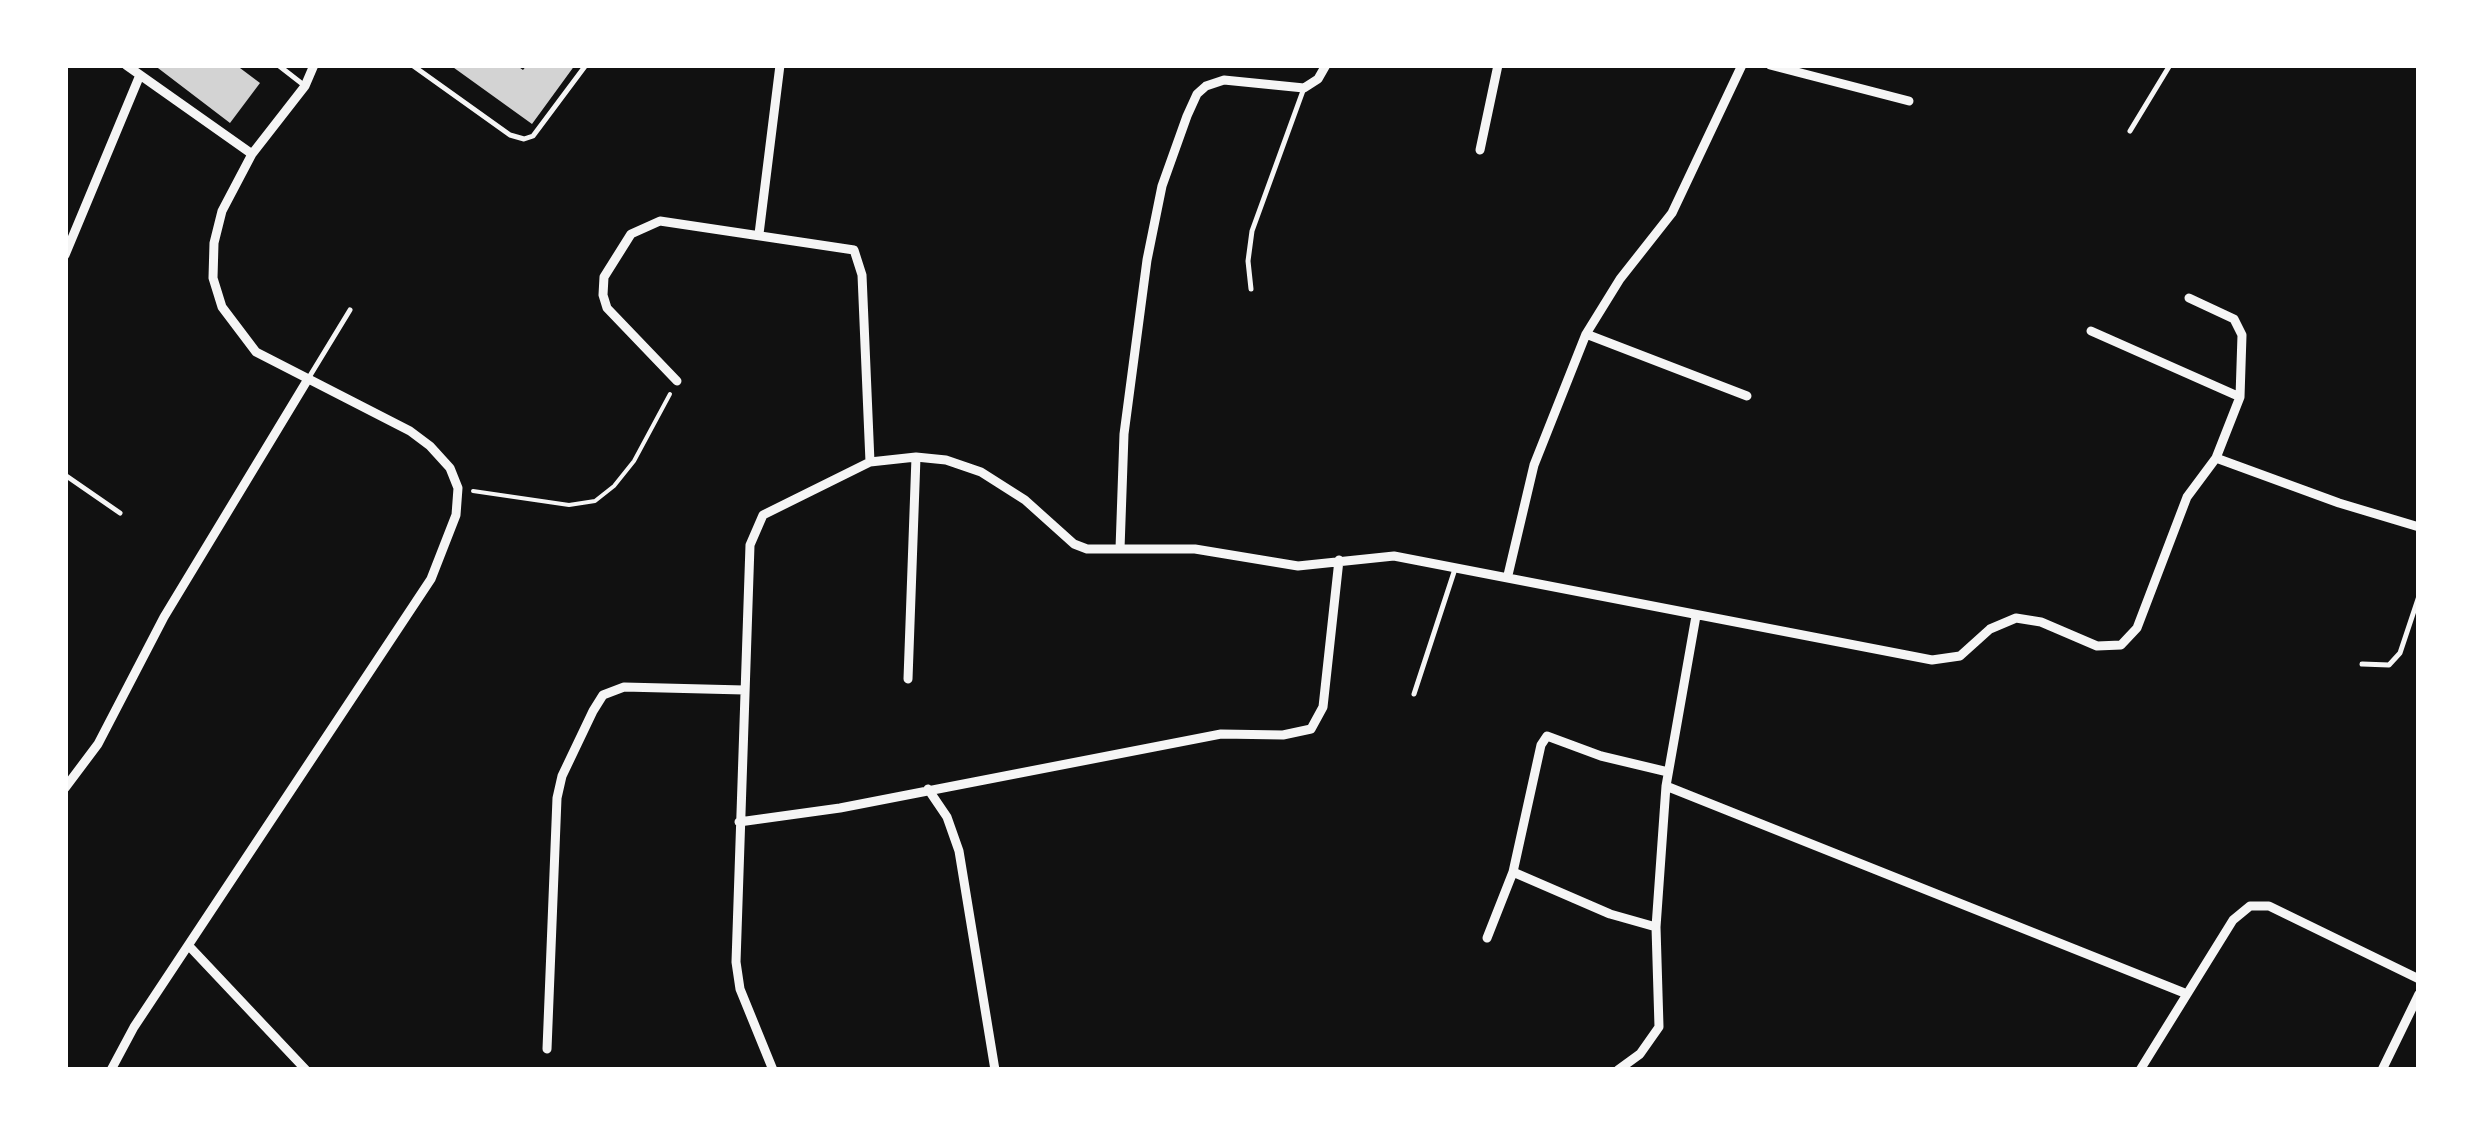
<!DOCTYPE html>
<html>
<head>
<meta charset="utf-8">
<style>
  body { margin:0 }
  #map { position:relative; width:2484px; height:1135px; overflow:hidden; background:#111; font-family:"Space Grotesk",sans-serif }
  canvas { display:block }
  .frame { position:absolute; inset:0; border:68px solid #fff; pointer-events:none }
</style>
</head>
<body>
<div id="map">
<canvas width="2484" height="1135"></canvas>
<div class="frame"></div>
</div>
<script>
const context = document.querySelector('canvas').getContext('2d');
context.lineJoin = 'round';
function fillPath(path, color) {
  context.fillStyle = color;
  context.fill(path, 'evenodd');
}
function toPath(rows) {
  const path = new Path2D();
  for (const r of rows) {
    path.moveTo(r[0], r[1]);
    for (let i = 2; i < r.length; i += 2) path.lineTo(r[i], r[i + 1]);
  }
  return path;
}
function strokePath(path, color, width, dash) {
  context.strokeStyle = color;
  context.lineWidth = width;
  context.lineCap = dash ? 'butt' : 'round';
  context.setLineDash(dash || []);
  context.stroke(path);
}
fillPath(toPath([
  [154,65,236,65,260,83,230,123],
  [450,65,516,65,523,70,527,65,575,65,532,124]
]), '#d3d3d3');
strokePath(toPath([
  [473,491,569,505,595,501,614,486,634,461,670,394]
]), '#f5f5f5', 4);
strokePath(toPath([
  [278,65,305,86],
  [412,65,510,135,524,139,533,136,586,65],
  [2130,131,2170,65],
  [1251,289,1248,261,1252,231,1304,88],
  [308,379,350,310],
  [65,475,120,513],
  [2362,664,2389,665,2400,653,2419,596],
  [1414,694,1455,569]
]), '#f5f5f5', 5);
strokePath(toPath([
  [126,65,252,154],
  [1770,65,1909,101],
  [1480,150,1498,65],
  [759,234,780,65],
  [65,255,140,75],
  [2189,298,2234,319,2242,335,2240,397,2216,458],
  [2091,331,2240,397],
  [1586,334,1747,396],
  [677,381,607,308,603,295,604,277,631,234,660,221,854,250,862,275,870,462],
  [1120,549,1124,434,1147,260,1162,186,1187,116,1197,94,1206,86,1224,80,1304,88,1318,79,1326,65],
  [1508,575,1534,465,1586,334,1620,279,1672,213,1742,65],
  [908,679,916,457],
  [1666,786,2187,994],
  [65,788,98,744,164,617,308,379],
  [928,789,947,817,959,851,995,1070],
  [739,822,840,808,1221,734,1283,735,1311,729,1323,707,1339,560],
  [1513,872,1610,914,1656,927],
  [1487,938,1513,872,1541,745,1547,736,1601,756,1668,772],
  [189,946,306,1070],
  [547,1049,557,798,562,776,593,711,603,695,624,687,744,690],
  [111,1070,134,1027,431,579,456,515,458,488,450,468,430,446,410,431,256,352,222,307,213,278,214,243,222,211,252,154,305,86,314,65],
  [773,1070,740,989,736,962,750,545,763,515,870,462,916,457,946,460,981,472,1025,500,1074,544,1087,549,1195,549,1298,566,1394,556,1932,660,1960,656,1990,629,2016,618,2041,622,2097,646,2121,645,2137,628,2187,497,2216,458,2339,503,2419,527],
  [1618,1070,1640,1054,1659,1027,1656,927,1666,786,1696,616],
  [2140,1070,2233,920,2250,906,2269,906,2419,979],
  [2382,1070,2419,994]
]), '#f5f5f5', 9);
</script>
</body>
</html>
